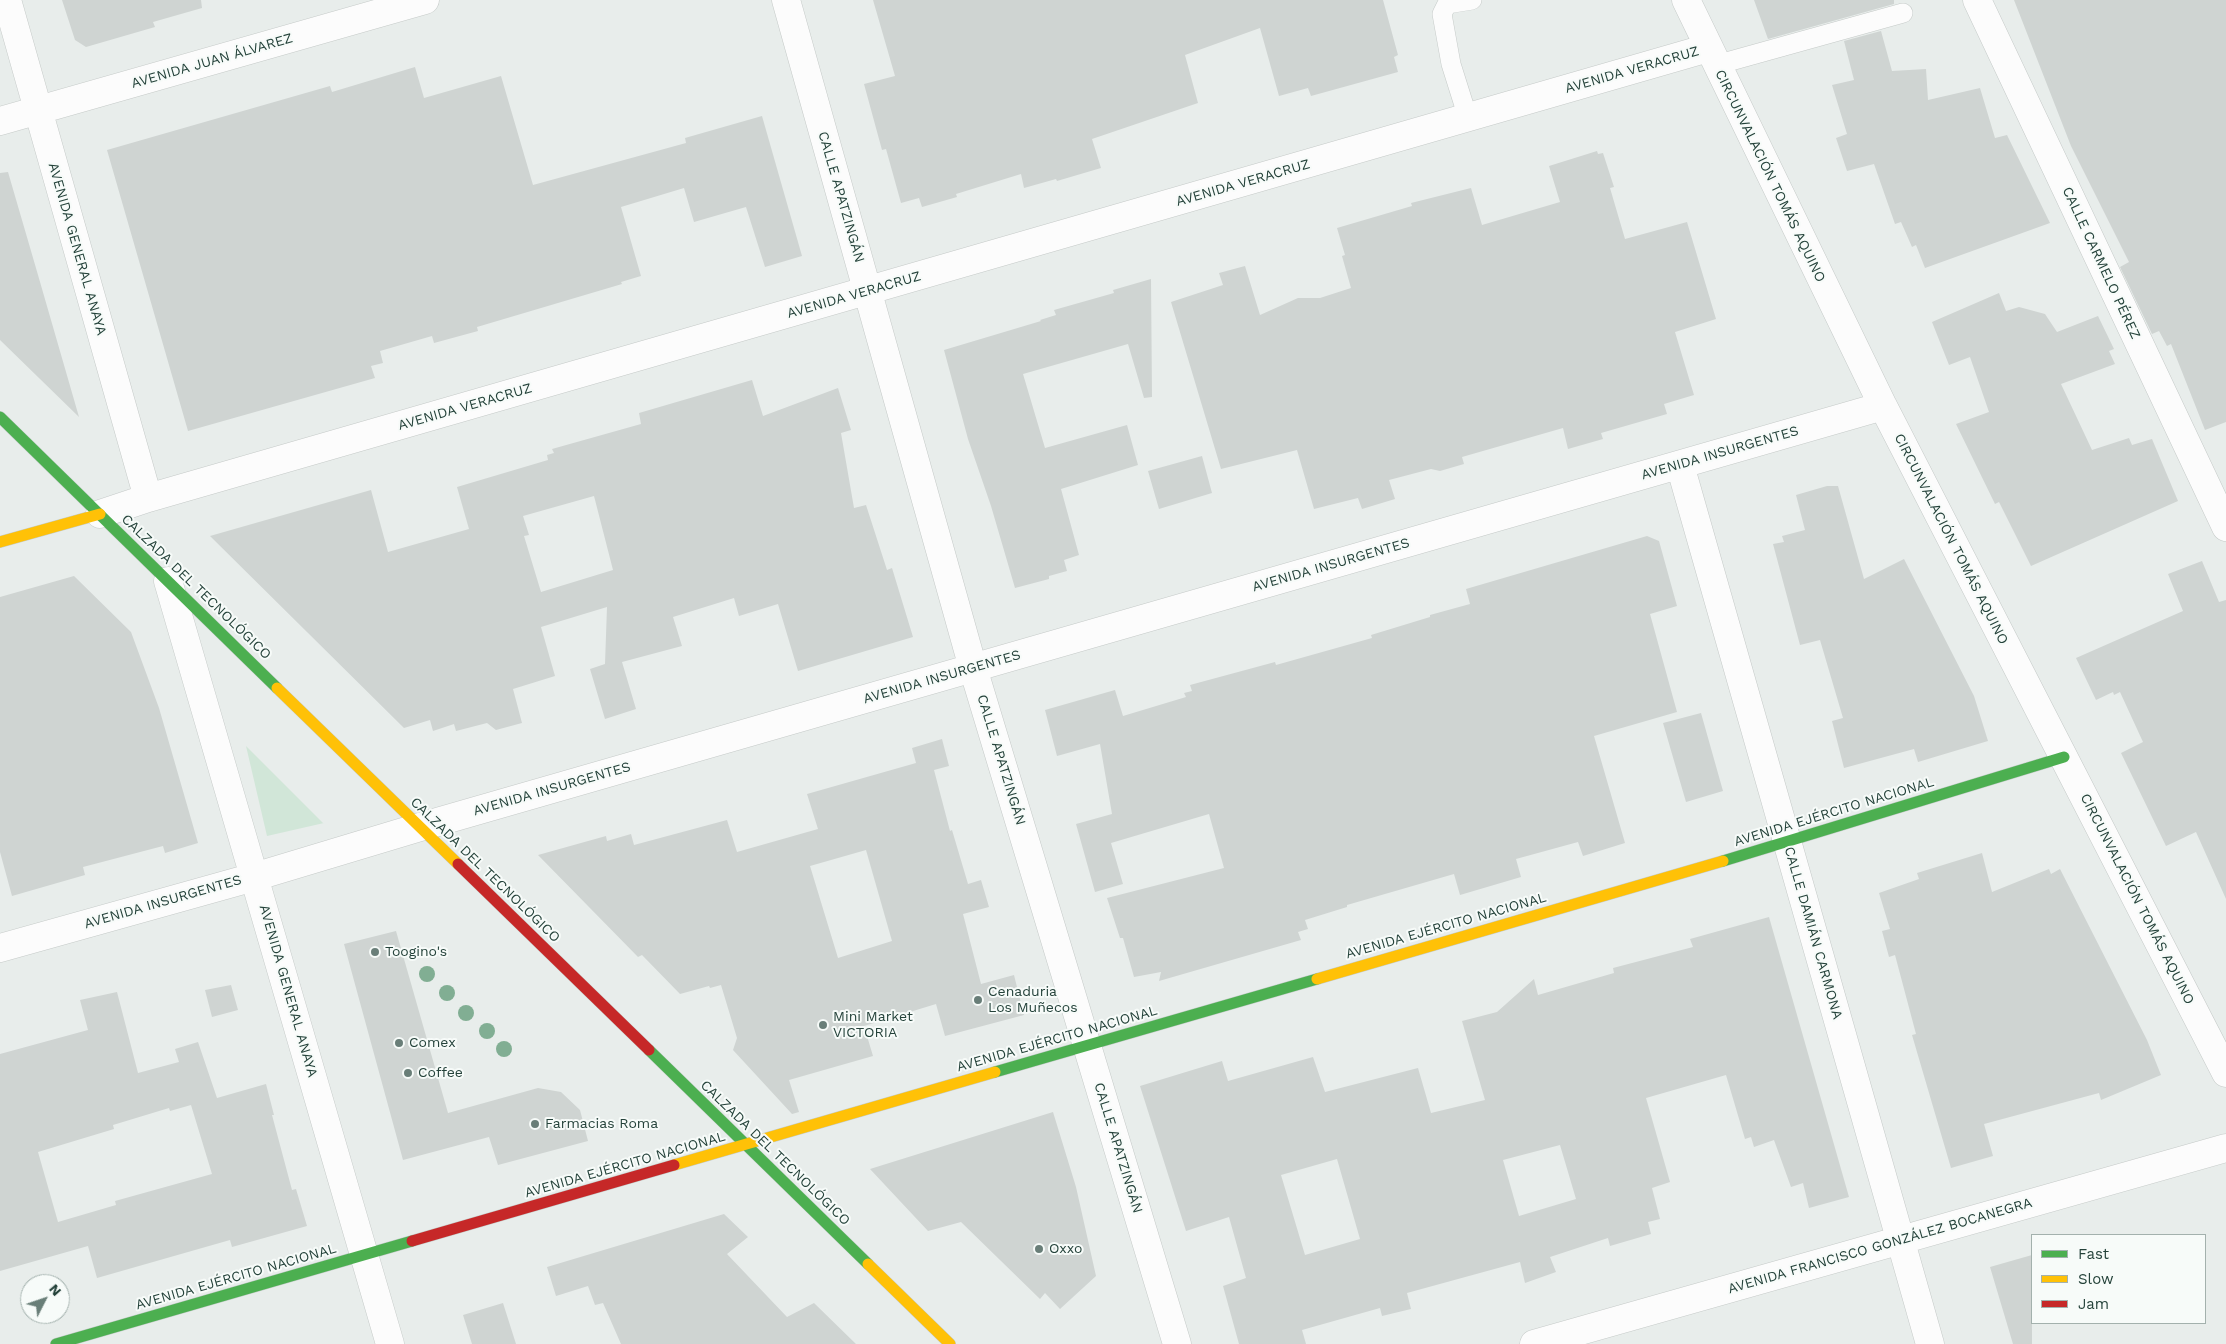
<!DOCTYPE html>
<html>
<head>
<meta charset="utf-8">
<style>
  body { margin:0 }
  #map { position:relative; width:2226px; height:1344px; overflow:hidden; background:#e8edeb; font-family:"Work Sans",sans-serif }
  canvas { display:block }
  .legend { position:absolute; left:2031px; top:1234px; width:175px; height:90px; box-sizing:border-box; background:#f7fbf9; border:1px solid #a3b1ad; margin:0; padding:6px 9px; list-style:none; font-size:15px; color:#24423a }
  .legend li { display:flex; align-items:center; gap:10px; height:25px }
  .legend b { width:25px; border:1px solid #a3b1ad }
  .north { position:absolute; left:20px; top:1274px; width:50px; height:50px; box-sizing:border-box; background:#f7fbf9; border:1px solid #a3b1ad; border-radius:50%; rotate:49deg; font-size:14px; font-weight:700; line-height:20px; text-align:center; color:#24423a }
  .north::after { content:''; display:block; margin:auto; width:18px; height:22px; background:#697e78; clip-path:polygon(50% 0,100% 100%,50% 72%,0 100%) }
</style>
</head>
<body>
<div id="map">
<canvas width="2226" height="1344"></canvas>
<ul class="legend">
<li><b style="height:6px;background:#4caf50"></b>Fast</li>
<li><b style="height:6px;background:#ffc107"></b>Slow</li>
<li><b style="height:6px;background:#c62828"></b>Jam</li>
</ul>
<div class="north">N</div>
</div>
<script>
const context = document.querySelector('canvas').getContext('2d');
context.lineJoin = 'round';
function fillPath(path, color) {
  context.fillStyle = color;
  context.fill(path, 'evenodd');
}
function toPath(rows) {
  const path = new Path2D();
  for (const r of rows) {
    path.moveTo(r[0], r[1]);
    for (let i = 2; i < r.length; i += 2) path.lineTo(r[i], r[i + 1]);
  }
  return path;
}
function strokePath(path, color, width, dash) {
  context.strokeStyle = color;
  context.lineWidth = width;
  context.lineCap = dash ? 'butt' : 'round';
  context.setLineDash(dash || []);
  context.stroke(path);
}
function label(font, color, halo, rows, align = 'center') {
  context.font = font + ' "Work Sans",sans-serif';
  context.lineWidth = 4;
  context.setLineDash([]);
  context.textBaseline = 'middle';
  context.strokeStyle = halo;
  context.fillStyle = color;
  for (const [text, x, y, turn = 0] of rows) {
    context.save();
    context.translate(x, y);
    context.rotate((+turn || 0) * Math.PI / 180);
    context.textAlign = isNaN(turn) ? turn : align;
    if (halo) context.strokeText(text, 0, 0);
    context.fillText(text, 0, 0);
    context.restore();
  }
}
fillPath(toPath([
  [246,746,323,823,324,823,267,836]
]), '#d1e6d8');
fillPath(toPath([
  [62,0,201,0,202,8,153,22,155,27,86,47,75,40],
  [873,0,1383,0,1398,55,1394,57,1398,72,1311,96,1308,88,1279,96,1260,28,1185,55,1198,103,1092,139,1101,168,1057,181,1056,179,1024,188,1021,174,956,194,957,197,922,207,919,198,901,203,886,149,882,150,864,84,895,76],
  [1754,0,1894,0,1894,4,1768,39],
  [2014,0,2226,0,2226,422,2205,430,2171,344,2167,346,2159,331,2152,334,2120,267,2129,262,2071,146],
  [1881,31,1892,71,1926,69,1928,100,1980,88,1995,138,2007,135,2050,223,1925,268,1916,245,1912,247,1901,222,1895,224,1874,164,1847,171,1836,138,1847,134,1832,85,1854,80,1844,41],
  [415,67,424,98,501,76,533,185,686,143,685,138,762,116,802,256,765,267,746,207,694,222,684,188,621,207,641,276,621,282,622,284,477,327,478,331,434,343,432,336,380,351,383,363,371,366,375,378,188,431,107,150,330,86,332,92],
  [1597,151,1598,154,1603,153,1614,187,1610,188,1625,239,1687,222,1716,319,1675,332,1694,395,1664,404,1667,414,1601,433,1603,439,1568,449,1563,428,1462,457,1464,464,1440,471,1431,469,1389,480,1395,499,1362,509,1358,498,1314,509,1297,450,1221,469,1171,302,1223,285,1219,273,1245,266,1260,315,1298,298,1320,298,1351,288,1342,256,1345,255,1337,228,1412,206,1411,203,1471,188,1482,225,1560,202,1549,166],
  [8,172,38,275,79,417,0,340,0,173],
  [1151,279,1152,397,1144,398,1128,344,1023,374,1045,448,1127,425,1138,465,1061,489,1079,555,1064,560,1067,571,1049,576,1049,579,1015,588,991,506,968,439,944,350,1041,321,1040,320,1056,315,1054,310,1114,293,1113,290],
  [1999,293,2006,311,2019,307,2045,314,2057,332,2098,316,2114,349,2109,351,2115,364,2061,384,2092,450,2129,438,2132,445,2152,439,2178,501,2031,566,1999,502,1995,504,1956,424,1989,412,1970,357,1949,365,1932,322],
  [752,380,763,416,838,388,851,430,841,433,854,508,866,505,887,570,892,568,913,637,798,671,778,604,739,616,734,598,673,617,682,646,622,662,636,709,605,719,590,669,605,664,607,607,541,627,555,676,513,689,522,723,496,730,487,723,456,731,454,724,433,731,430,720,404,728,210,536,371,490,388,552,469,529,457,487,548,460,547,455,554,453,552,449,641,424,639,413],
  [594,496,613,570,541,592,524,536,529,535,523,516],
  [1202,456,1212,493,1159,509,1148,471],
  [1827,486,1838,486,1864,579,1904,559,1974,696,1988,741,1918,762,1914,749,1844,768,1832,721,1843,718,1820,640,1800,645,1773,544,1784,542,1782,536,1805,530,1796,495],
  [1647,536,1659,541,1677,606,1650,614,1677,712,1594,736,1625,843,1583,856,1578,842,1516,859,1521,877,1460,895,1454,874,1347,905,1347,907,1305,920,1308,929,1298,932,1301,940,1159,981,1161,972,1134,977,1123,938,1120,938,1107,898,1224,868,1209,814,1111,843,1123,884,1095,892,1076,824,1112,814,1100,744,1057,756,1045,710,1115,690,1123,716,1186,697,1184,693,1192,691,1190,685,1275,662,1276,665,1372,638,1371,635,1430,617,1430,615,1470,604,1466,589],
  [2202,561,2219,602,2226,600,2226,899,2196,832,2166,846,2121,753,2143,742,2120,692,2114,695,2113,692,2096,700,2076,658,2183,611,2168,574],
  [74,576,131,632,159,708,198,843,165,853,163,846,83,867,85,875,12,896,0,852,0,597],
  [1701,713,1723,791,1686,802,1663,723],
  [942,739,949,766,934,770,950,831,952,830,968,884,981,880,989,907,963,914,981,984,1014,975,1024,1015,945,1036,936,1004,864,1026,873,1056,789,1080,799,1112,792,1114,733,1050,737,1038,721,985,710,988,709,986,680,994,642,955,638,957,538,855,606,836,607,841,631,834,634,845,727,820,737,852,818,829,807,794,916,763,912,748],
  [866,850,892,941,838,958,810,866],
  [1982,853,1992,892,2049,869,2051,874,2060,869,2147,1040,2161,1075,2101,1100,2099,1093,1984,1124,1993,1156,1951,1168,1912,1035,1916,1034,1895,955,1889,957,1882,931,1890,929,1879,893,1919,879,1917,873],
  [1769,917,1849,1197,1809,1208,1803,1183,1791,1187,1774,1140,1754,1147,1751,1137,1745,1139,1726,1075,1646,1098,1670,1182,1652,1188,1660,1219,1648,1222,1651,1234,1610,1246,1608,1238,1550,1257,1556,1272,1525,1283,1520,1262,1407,1293,1411,1309,1382,1316,1380,1308,1302,1330,1306,1344,1239,1344,1223,1286,1246,1278,1229,1217,1186,1231,1140,1086,1222,1061,1228,1081,1313,1057,1325,1092,1418,1068,1431,1113,1485,1100,1462,1021,1497,1012,1534,979,1538,995,1614,973,1613,968,1693,947,1690,939],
  [1560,1145,1576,1199,1519,1216,1503,1160],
  [1337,1159,1360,1239,1305,1255,1281,1175],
  [396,931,448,1113,538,1088,561,1092,580,1110,588,1141,498,1165,489,1137,403,1160,344,944],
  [231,985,238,1010,212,1017,205,990],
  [117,992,138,1073,179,1062,175,1049,198,1042,217,1098,266,1084,274,1115,272,1115,292,1190,296,1189,307,1226,232,1247,230,1240,97,1278,88,1246,0,1271,0,1054,88,1030,80,1000],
  [191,1105,212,1174,115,1201,116,1205,58,1222,38,1152,114,1129,113,1125,169,1108,170,1111],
  [1053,1112,1076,1187,1096,1276,1060,1309,1045,1293,1040,1299,961,1222,928,1231,870,1169],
  [724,1214,748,1237,727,1254,787,1317,814,1303,856,1344,621,1344,603,1303,595,1305,588,1286,556,1296,547,1267],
  [2032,1255,2032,1344,2013,1344,1990,1267],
  [503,1303,516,1344,472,1344,463,1315]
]), '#cfd4d2');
const lane = toPath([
  [1716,65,1903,13],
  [1468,118,1451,64,1442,14,1447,4,1472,0]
]);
const street = toPath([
  [7,0,148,498],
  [786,0,973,668,1177,1344],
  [1686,0,1883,406,2226,1073],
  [1977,0,2226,527],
  [0,121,425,0],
  [1680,465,1930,1344],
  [100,514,148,498,1708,48],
  [168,581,390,1344],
  [0,948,254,877,420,827,1883,406],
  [1534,1344,2226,1148]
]);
const fast = toPath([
  [0,417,277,688],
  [1723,861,2064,757],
  [649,1050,868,1264],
  [995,1072,1317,979],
  [56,1344,412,1241]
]);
const slow = toPath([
  [0,542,100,514],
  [277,688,458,864],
  [1317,979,1723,861],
  [674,1165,995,1072],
  [868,1264,950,1344]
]);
const jam = toPath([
  [458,864,649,1050],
  [412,1241,674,1165]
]);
strokePath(lane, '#c5cac8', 20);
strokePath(street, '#c5cac8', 29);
strokePath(fast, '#c3cbc8', 12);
strokePath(slow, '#c3cbc8', 12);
strokePath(jam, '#c3cbc8', 12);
strokePath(lane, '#fcfcfc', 19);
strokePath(street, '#fcfcfc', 28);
strokePath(fast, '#4caf50', 11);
strokePath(slow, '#ffc107', 11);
strokePath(jam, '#c62828', 11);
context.fillStyle = '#81ae93';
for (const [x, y] of [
  [427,974],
  [447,993],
  [466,1013],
  [487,1031],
  [504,1049]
]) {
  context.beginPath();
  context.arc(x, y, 8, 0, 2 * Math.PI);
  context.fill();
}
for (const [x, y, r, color] of [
  [375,952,5,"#697e78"],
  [978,1000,5,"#697e78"],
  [823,1025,5,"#697e78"],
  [399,1043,5,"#697e78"],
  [408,1073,5,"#697e78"],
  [535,1124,5,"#697e78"],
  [1039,1249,5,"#697e78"]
]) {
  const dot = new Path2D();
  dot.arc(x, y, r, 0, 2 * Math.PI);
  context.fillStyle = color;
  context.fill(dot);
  strokePath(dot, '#f7fbf9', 2);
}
label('14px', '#24423a', '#f7fbf9', [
  ["AVENIDA JUAN ÁLVAREZ",212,61,-16],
  ["AVENIDA VERACRUZ",1632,70,-16],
  ["CIRCUNVALACIÓN TOMÁS AQUINO",1770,176,64],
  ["AVENIDA VERACRUZ",1243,183,-16],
  ["CALLE APATZINGÁN",841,197,74],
  ["AVENIDA GENERAL ANAYA",77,249,74],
  ["CALLE CARMELO PÉREZ",2101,263,65],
  ["AVENIDA VERACRUZ",854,295,-16],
  ["AVENIDA VERACRUZ",465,407,-16],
  ["AVENIDA INSURGENTES",1720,453,-16],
  ["CIRCUNVALACIÓN TOMÁS AQUINO",1951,539,63],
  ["AVENIDA INSURGENTES",1331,565,-16],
  ["CALZADA DEL TECNOLÓGICO",196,587,44],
  ["AVENIDA INSURGENTES",942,677,-16],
  ["CALLE APATZINGÁN",1001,760,73],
  ["AVENIDA INSURGENTES",552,789,-16],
  ["AVENIDA EJÉRCITO NACIONAL",1834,812,-17],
  ["CALZADA DEL TECNOLÓGICO",485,870,44],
  ["CIRCUNVALACIÓN TOMÁS AQUINO",2137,899,63],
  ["AVENIDA INSURGENTES",163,902,-16],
  ["AVENIDA EJÉRCITO NACIONAL",1446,926,-16],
  ["CALLE DAMIÁN CARMONA",1813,933,74],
  ["AVENIDA GENERAL ANAYA",288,991,74],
  ["AVENIDA EJÉRCITO NACIONAL",1057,1039,-16],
  ["CALLE APATZINGÁN",1118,1148,73],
  ["CALZADA DEL TECNOLÓGICO",775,1153,44],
  ["AVENIDA EJÉRCITO NACIONAL",625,1165,-16],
  ["AVENIDA FRANCISCO GONZÁLEZ BOCANEGRA",1880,1246,-16],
  ["AVENIDA EJÉRCITO NACIONAL",236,1277,-16]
]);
label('14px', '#24423a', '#f7fbf9', [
  ["Toogino's",385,952],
  ["Cenaduria",988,992],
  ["Los Muñecos",988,1008],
  ["Mini Market",833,1017],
  ["VICTORIA",833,1033],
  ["Comex",409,1043],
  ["Coffee",418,1073],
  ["Farmacias Roma",545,1124],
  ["Oxxo",1049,1249]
], 'left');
</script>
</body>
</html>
